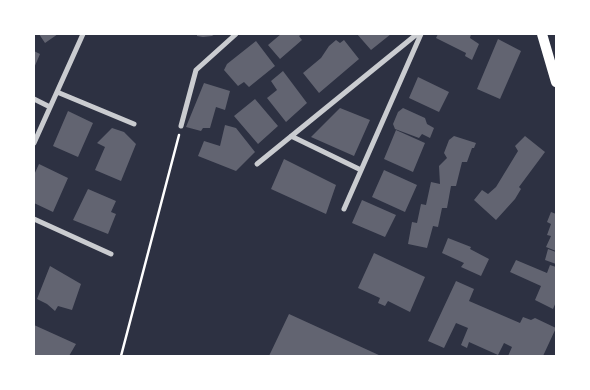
<!DOCTYPE html>
<html>
<head>
<meta charset="utf-8">
<style>
  body { margin:0 }
  #map { position:relative; width:590px; height:390px; overflow:hidden; background:#2d3142; font-family:Figtree,sans-serif }
  canvas { display:block }
  .frame { position:absolute; inset:0; border:35px solid #fff; pointer-events:none }
</style>
</head>
<body>
<div id="map">
<canvas width="590" height="390"></canvas>
<div class="frame"></div>
</div>
<script>
const context = document.querySelector('canvas').getContext('2d');
context.lineJoin = 'round';
function fillPath(path, color) {
  context.fillStyle = color;
  context.fill(path, 'evenodd');
}
function toPath(rows) {
  const path = new Path2D();
  for (const r of rows) {
    path.moveTo(r[0], r[1]);
    for (let i = 2; i < r.length; i += 2) path.lineTo(r[i], r[i + 1]);
  }
  return path;
}
function strokePath(path, color, width, dash) {
  context.strokeStyle = color;
  context.lineWidth = width;
  context.lineCap = dash ? 'butt' : 'round';
  context.setLineDash(dash || []);
  context.stroke(path);
}
fillPath(toPath([
  [39,34,58,34,45,43],
  [197,34,215,34,212,36,203,37,197,36],
  [281,34,302,34,299,36,302,40,280,59,268,45],
  [357,34,391,34,371,50],
  [438,34,471,34,470,38,479,44,472,60,465,56,466,53,436,38],
  [498,39,521,51,500,99,477,89],
  [336,40,340,43,344,40,359,59,319,93,303,73,321,58,329,46],
  [256,41,275,66,249,87,244,82,238,86,224,70,227,64],
  [34,51,40,54,34,68],
  [283,71,307,103,286,122,267,98,277,90,271,81],
  [418,77,449,92,439,112,409,98],
  [204,83,230,91,225,110,216,107,210,128,203,128,201,131,186,127],
  [255,99,278,126,258,144,234,116],
  [340,108,370,120,354,156,311,137],
  [403,108,425,118,427,124,434,128,430,138,422,134,419,138,395,129,393,124,398,112],
  [68,111,93,123,78,157,53,146],
  [225,125,236,128,255,152,236,171,198,156,204,141,220,146],
  [112,128,124,132,136,144,121,181,95,170,105,147,97,143],
  [396,130,425,143,413,172,384,159],
  [454,136,476,143,474,148,472,148,467,162,462,162,456,186,451,186,447,208,442,208,438,227,433,226,427,248,408,244,412,222,417,223,421,204,426,205,431,182,440,184,439,166,447,158,444,153,449,140],
  [525,136,545,152,519,187,521,189,515,199,496,220,474,200,482,190,488,194,496,187,518,151,515,146],
  [284,159,336,185,326,214,271,189],
  [39,164,68,178,53,212,34,203,34,175],
  [384,170,417,185,405,212,372,197],
  [88,189,116,201,111,212,116,214,108,234,73,220],
  [362,200,396,215,385,237,352,223],
  [551,212,556,214,556,251,546,247,551,236,547,235,551,224,547,222],
  [448,238,471,247,470,249,489,259,481,276,461,267,464,263,442,253],
  [548,249,556,252,556,264,545,260],
  [374,253,425,277,410,312,388,301,385,306,378,303,380,298,358,288],
  [516,260,547,273,550,265,556,267,556,302,553,309,535,300,541,286,510,272],
  [50,266,81,284,72,310,58,306,55,311,47,304,37,299],
  [456,281,474,289,469,301,520,323,523,317,531,320,535,318,556,328,543,356,508,356,512,347,504,343,498,355,469,342,467,348,461,345,468,328,456,323,444,348,428,341],
  [289,314,381,356,269,356],
  [34,325,76,344,69,356,34,356]
]), '#626471');
strokePath(toPath([
  [121,356,179,135]
]), '#fff', 2.5);
strokePath(toPath([
  [57,92,134,124],
  [34,99,50,107],
  [181,126,196,70,236,34],
  [291,136,361,170],
  [34,143,83,34],
  [257,164,417,34],
  [344,209,421,34],
  [34,219,111,254]
]), '#caccd0', 5);
strokePath(toPath([
  [542,34,556,82]
]), '#fff', 10);
</script>
</body>
</html>
